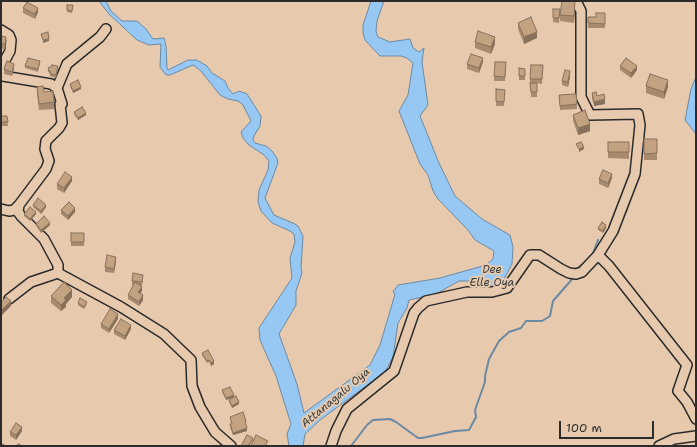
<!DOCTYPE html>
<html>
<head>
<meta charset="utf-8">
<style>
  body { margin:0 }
  #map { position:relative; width:697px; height:447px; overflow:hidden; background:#e7caae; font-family:"Shantell Sans",sans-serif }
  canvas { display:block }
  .frame { position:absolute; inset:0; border:2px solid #2b2b2b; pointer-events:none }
  .scale { position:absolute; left:559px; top:421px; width:95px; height:18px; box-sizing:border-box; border:2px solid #2b2b2b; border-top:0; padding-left:5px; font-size:12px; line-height:14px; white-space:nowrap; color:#2b2b2b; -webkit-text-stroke:3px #e7caae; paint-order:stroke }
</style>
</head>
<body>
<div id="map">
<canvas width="697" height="447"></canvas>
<div class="frame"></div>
<div class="scale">100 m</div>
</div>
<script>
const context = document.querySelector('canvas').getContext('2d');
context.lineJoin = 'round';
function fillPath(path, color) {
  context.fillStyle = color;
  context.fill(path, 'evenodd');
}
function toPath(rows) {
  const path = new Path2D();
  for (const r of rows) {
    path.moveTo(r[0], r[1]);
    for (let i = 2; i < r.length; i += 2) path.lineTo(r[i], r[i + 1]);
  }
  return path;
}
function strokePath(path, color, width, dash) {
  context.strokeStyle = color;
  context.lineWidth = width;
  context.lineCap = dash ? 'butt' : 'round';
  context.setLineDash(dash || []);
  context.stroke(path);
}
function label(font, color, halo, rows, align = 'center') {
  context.font = font + ' "Shantell Sans",sans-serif';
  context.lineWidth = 4;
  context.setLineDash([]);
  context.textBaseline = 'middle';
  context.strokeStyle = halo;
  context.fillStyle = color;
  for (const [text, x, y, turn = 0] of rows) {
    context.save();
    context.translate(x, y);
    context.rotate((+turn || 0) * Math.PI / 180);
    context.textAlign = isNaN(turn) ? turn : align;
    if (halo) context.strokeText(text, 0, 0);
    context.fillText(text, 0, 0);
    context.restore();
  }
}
const water = toPath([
  [99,1,106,1,111,11,122,21,137,21,146,29,153,39,164,38,166,46,167,68,168,70,188,60,197,60,207,66,212,73,225,81,228,88,233,94,239,91,247,94,261,116,260,126,254,136,253,140,255,143,266,146,272,151,277,158,278,163,265,198,274,215,295,224,298,226,303,236,301,268,302,273,296,291,296,305,279,334,297,384,304,413,370,365,380,345,395,294,393,292,398,285,440,278,486,265,493,259,494,251,475,240,468,230,438,199,433,191,428,175,420,164,399,111,408,95,413,63,407,58,401,56,380,56,365,40,363,33,363,25,371,1,384,1,377,21,376,31,378,37,390,42,410,39,413,48,419,52,424,48,422,62,428,105,420,116,439,163,455,196,482,219,510,235,513,247,512,264,500,286,488,289,476,287,469,281,459,281,436,294,409,300,407,308,398,323,393,357,385,372,320,420,305,434,303,446,289,446,287,434,291,424,276,376,260,340,259,328,292,278,290,258,295,242,294,234,290,231,272,223,261,211,258,202,259,190,268,170,269,161,264,155,249,145,243,138,241,132,251,121,243,105,238,101,228,99,220,95,201,71,193,65,170,75,166,75,160,67,161,44,149,45,137,40,109,14,99,1],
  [696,77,696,134,685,120,691,89,696,77]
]);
fillPath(water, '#97c8f3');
strokePath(water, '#6c89a3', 1);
strokePath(toPath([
  [592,256,598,240],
  [577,271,579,267,589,259],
  [351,446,367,425,373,420,390,419,396,422,418,438,422,438,455,431,469,430,476,417,475,410,485,382,485,376,489,359,499,341,509,332,521,328,526,321,542,321,550,316,553,301,574,277]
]), '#6c89a3', 2);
const minor = toPath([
  [1,30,9,35,11,40,10,51,4,62,3,76,51,84,57,88,62,104,60,104,62,123,59,128,46,141,45,149,49,161,46,169,19,205],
  [57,88,67,64,100,37,106,29],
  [1,209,9,211,14,210,19,205,18,212,21,216,44,239,58,265,58,273,121,307,164,334,191,360,192,386,200,407,215,432,231,446],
  [598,255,609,266,687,365,678,391,687,402,696,419],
  [9,299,31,282,58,273],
  [331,446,336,431,347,409,394,371,414,313,418,308,426,301,467,292,492,292,507,288,530,255,539,255,561,269,569,273,576,274,582,272,598,255,613,231,635,174,640,125,638,114,590,115,581,97,581,11,576,1],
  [659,446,674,439,696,436]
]);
strokePath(minor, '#2b2b2b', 12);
strokePath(minor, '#e7caae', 9);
fillPath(toPath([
  [67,5,73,5,72,13,67,12],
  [23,8,38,12,35,19,23,13],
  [575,8,574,23,560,21,560,15],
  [560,9,559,23,553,22,553,18],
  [605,13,605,28,588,28,588,17,596,17],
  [518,23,537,38,524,44,518,29],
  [1,36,6,41,5,49,1,49],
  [475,42,495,44,491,54,475,48],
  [483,62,479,73,467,69,467,64],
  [40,63,38,72,25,68,25,66],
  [543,65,542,84,537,83,537,97,531,97,530,79],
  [620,66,637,70,631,78,620,70],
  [506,67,505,81,494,81,494,76],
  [14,68,12,76,4,74,4,69],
  [519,68,525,69,525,80,519,80],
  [58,69,56,78,50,76,50,73,48,72,48,70],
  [570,76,568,87,562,85,562,81],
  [70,84,81,89,73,93,70,86],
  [646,86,668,87,664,99,646,93],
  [37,87,44,92,54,102,54,109,39,110,37,93],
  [496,89,505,90,504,106,496,106],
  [592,93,597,96,605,104,594,106,592,98],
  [559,95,577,104,577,109,560,110],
  [74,112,86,115,78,120,74,114],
  [573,115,590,131,578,135,573,121],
  [1,116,7,116,8,126,1,126],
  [644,139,657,139,657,160,644,160],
  [608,142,629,142,629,159,608,158],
  [612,178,608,188,599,184,599,179],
  [72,181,64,193,57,189,57,184],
  [33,205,46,207,41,214,33,207],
  [61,210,75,212,68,220,61,214],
  [24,214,36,214,30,221,24,216],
  [36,224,50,225,41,233,36,226],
  [598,228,606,228,603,233,598,230],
  [71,233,84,233,84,246,71,246],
  [116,262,114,273,105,272,105,267],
  [143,279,142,286,141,286,142,291,140,294,143,300,139,306,128,299,128,295,134,285,132,285,132,281],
  [51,296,72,297,66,304,66,307,61,311,51,303],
  [78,303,87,304,84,309,78,305],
  [118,319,109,333,101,328,101,324],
  [131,329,125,340,114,334,114,330],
  [202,353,214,364,211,366,209,362,207,363,202,355],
  [222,390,234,397,239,404,232,408,229,402,229,400,233,397,226,400,222,392],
  [230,417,246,423,247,431,233,435,230,427,230,424,232,424],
  [22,431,16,440,10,436,10,432]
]), '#a88b6f');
fillPath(toPath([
  [575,1,575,8,574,23,574,16],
  [38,8,38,12,35,19,35,14],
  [537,32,537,38,524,44,524,37],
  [495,37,495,44,491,54,491,47],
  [49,39,49,41,43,43,43,40],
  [483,58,483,62,479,73,479,68],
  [14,64,14,68,12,76,12,72],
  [637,66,637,70,631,78,631,73],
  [570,71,570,76,568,87,568,82],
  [668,80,668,87,664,99,664,92],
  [81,87,81,89,73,93,73,91],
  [605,99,605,104,594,106,594,102],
  [86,113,86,115,78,120,78,118],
  [590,124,590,131,578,135,578,128],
  [584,147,584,149,579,152,579,149],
  [612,174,612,178,608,188,608,183],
  [72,177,72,181,64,193,64,188],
  [46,205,46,207,41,214,41,211],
  [75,208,75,212,68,220,68,216],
  [36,212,36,214,30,221,30,219],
  [50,223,50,225,41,233,41,230],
  [606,225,606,228,603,233,603,231],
  [116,257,116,262,114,273,114,269],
  [142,287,142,291,138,297,138,292],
  [72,290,72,297,66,304,66,307,61,311,61,305,64,298],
  [143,295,143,300,139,306,139,302],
  [11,301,11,306,1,316,1,311],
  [118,314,118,319,109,333,109,329],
  [131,325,131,329,125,340,125,336],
  [214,361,214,364,211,366,211,363],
  [234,395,234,397,226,400,226,398],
  [239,402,239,404,232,408,232,406],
  [22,427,22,431,16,440,16,435],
  [247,428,247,431,233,435,233,433],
  [253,438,253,440,249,446,248,446]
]), '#88715a');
const building = toPath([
  [562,1,575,1,574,16,560,15,562,1],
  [27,2,38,8,35,14,23,8,27,2],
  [67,5,73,5,72,11,67,10,67,5],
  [553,9,560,9,559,18,553,18,553,9],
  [596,13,605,13,605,24,588,23,588,17,596,17,596,13],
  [531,17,537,32,524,37,518,23,531,17],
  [478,31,495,37,491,47,475,42,478,31],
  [48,32,49,39,43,40,41,34,48,32],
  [1,36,6,37,5,44,1,44,1,36],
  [471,54,483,58,479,68,467,64,471,54],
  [28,58,40,61,38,69,25,66,28,58],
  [626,58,637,66,631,73,620,66,626,58],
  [7,61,14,64,12,72,4,69,7,61],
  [495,62,506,62,505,77,494,76,495,62],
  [52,65,58,66,56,75,50,74,50,71,48,70,49,67,51,67,52,65],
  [531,65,543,65,542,79,530,79,531,65],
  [519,68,525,69,525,76,519,76,519,68],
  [565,70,570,71,568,82,562,81,565,70],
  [650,74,668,80,664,92,646,86,650,74],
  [78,80,81,87,73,91,70,84,78,80],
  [530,83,537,83,537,92,531,92,530,83],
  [43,86,44,92,53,91,54,102,39,104,37,87,43,86],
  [496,89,505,90,504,102,496,101,496,89],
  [596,92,597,96,604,94,605,99,594,102,592,93,596,92],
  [576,94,577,104,560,106,559,95,576,94],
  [82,107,86,113,78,118,74,112,82,107],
  [585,110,590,124,578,128,573,115,585,110],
  [1,116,7,116,8,122,1,122,1,116],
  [644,139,657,139,657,153,644,154,644,139],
  [581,142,584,147,579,149,576,144,581,142],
  [608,142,629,142,629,152,608,152,608,142],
  [603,170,612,174,608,183,599,179,603,170],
  [65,172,72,177,64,188,57,184,65,172],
  [38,198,46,205,41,211,33,205,38,198],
  [69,202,75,208,68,216,61,210,69,202],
  [30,207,36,212,30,219,24,214,30,207],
  [44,216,50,223,41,230,36,224,44,216],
  [602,222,606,225,603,231,598,228,602,222],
  [71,233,84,233,84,242,71,242,71,233],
  [107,255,116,257,114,269,105,267,107,255],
  [133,273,143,275,142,282,132,281,133,273],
  [64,282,72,290,64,298,66,300,61,305,51,296,64,282],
  [135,282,142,287,138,292,143,295,139,302,128,295,135,282],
  [6,297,11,301,1,311,1,302,6,297],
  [80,298,87,302,84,307,78,303,80,298],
  [110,309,118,314,109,329,101,324,110,309],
  [121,319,131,325,125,336,114,330,121,319],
  [208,350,214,361,211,363,209,360,207,361,202,353,208,350],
  [230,387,234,395,226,398,222,390,230,387],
  [236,396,239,402,232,406,229,400,236,396],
  [243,412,246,421,245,421,247,428,233,433,230,424,232,424,230,417,243,412],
  [16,423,22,427,16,435,10,432,16,423],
  [247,435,253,438,248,446,241,446,247,435],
  [256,435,268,441,265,446,251,446,256,435],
  [1,443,6,446,1,446,1,443],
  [18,444,23,446,17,446,18,444]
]);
fillPath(building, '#c3a281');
strokePath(building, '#88715a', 1);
label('italic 11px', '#363b3f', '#e7caae', [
  ["Dee",492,270],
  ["Elle Oya",492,283],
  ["Attanagalu Oya",336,398,-40]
]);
</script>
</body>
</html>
